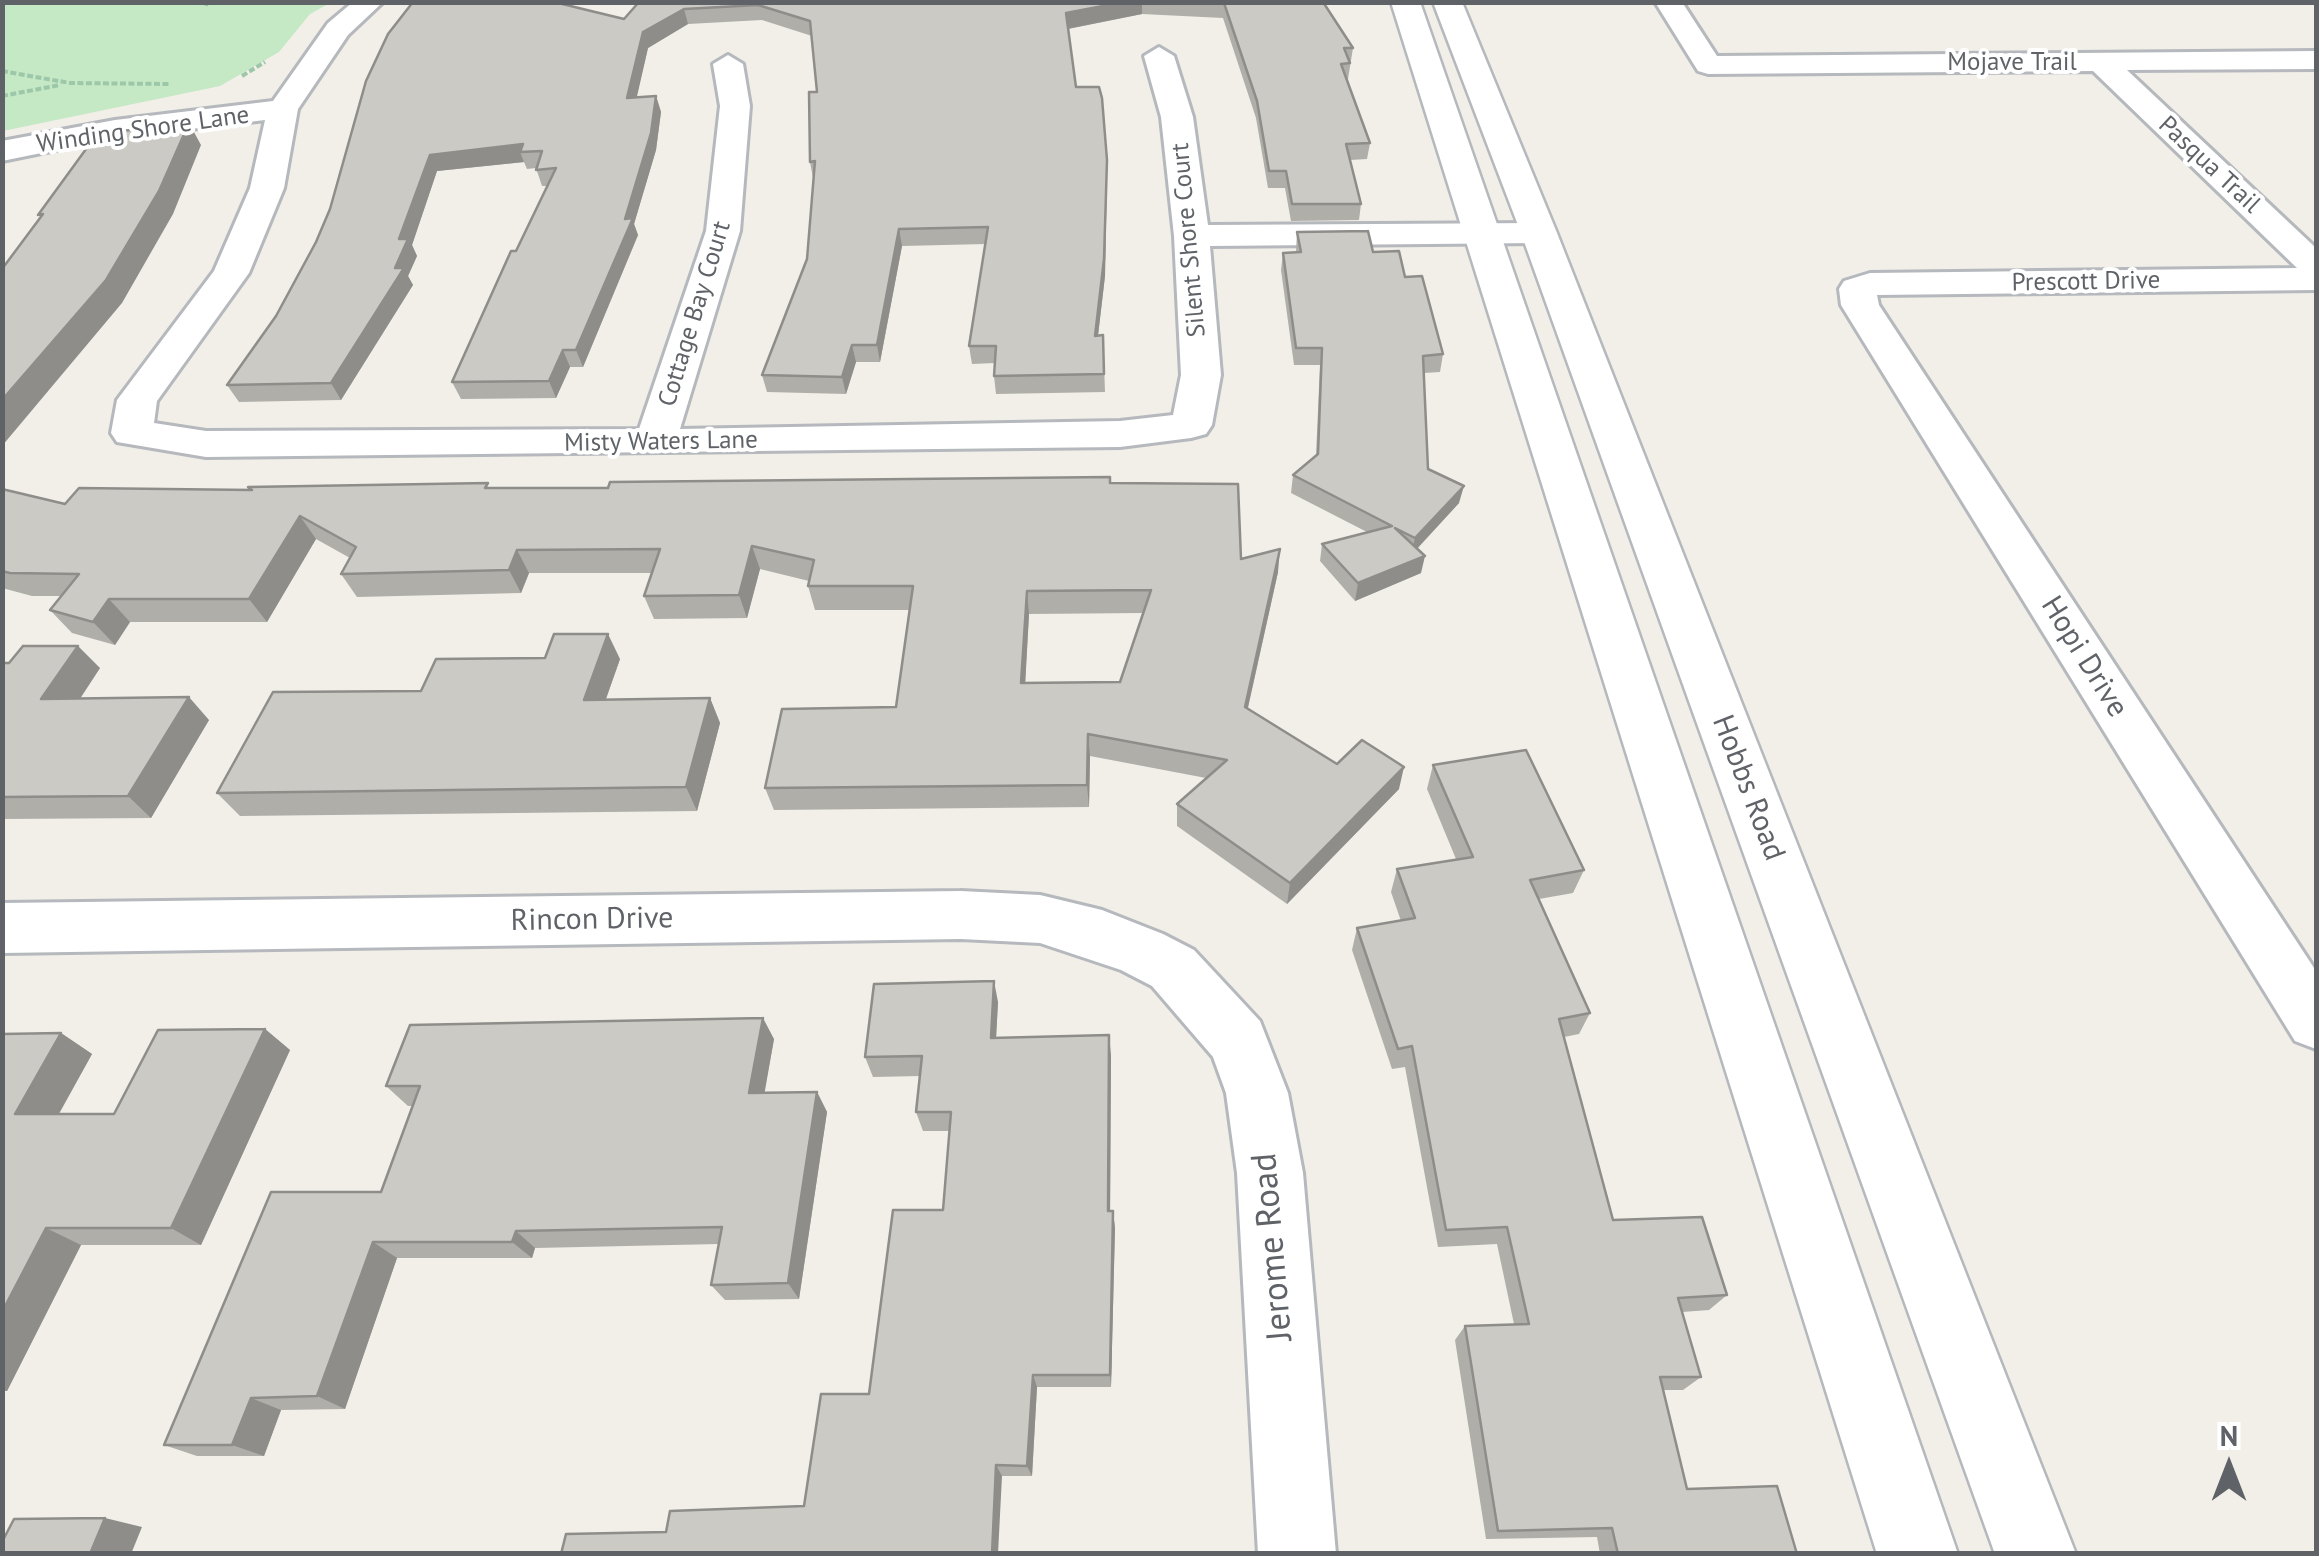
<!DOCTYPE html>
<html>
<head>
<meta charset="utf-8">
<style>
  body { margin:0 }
  #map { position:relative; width:2319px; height:1556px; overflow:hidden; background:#f1efe8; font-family:"PT Sans",sans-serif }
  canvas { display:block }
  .frame { position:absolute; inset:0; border:5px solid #5f6368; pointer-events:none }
  .north { position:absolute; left:2179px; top:1416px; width:100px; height:100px; -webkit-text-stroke:8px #fff; paint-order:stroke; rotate:0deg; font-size:28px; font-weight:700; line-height:40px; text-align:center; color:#5f6368 }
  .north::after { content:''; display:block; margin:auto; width:35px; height:45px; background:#5f6368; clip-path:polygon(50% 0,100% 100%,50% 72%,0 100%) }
</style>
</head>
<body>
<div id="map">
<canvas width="2319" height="1556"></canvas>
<div class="frame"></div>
<div class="north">N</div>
</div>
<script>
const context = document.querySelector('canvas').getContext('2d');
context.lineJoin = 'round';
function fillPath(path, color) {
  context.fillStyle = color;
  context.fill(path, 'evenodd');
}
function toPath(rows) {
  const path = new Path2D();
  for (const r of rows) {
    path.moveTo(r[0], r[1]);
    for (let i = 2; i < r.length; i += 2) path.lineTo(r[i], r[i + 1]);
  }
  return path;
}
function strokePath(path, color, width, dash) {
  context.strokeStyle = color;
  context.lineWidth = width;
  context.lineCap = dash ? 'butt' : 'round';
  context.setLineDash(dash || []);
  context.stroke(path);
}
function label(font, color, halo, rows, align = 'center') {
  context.font = font + ' "PT Sans",sans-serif';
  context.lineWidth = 8;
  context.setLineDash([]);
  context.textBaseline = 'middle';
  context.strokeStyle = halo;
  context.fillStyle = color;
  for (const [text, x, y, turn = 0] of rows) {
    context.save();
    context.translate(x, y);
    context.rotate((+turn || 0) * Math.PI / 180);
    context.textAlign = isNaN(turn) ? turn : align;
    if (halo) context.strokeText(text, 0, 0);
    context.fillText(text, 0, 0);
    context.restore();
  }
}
fillPath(toPath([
  [2,3,3,2,330,3,310,14,279,52,220,86,3,131]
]), '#c5e8c5');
const minor = toPath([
  [353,2,383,2,348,35,298,109,284,188,249,273,157,401,154,423,206,431,639,429,706,231,720,106,713,64,728,55,743,64,750,106,740,231,680,429,1120,421,1173,415,1181,375,1174,236,1161,117,1144,56,1159,47,1174,56,1193,117,1208,225,1539,223,1551,226,1556,233,1551,240,1539,243,1210,246,1221,375,1212,425,1206,434,1191,438,1120,447,206,457,117,442,111,433,117,400,214,271,250,188,265,120,115,138,2,161,2,141,115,120,273,101,328,23,353,2],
  [1655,2,1682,2,1717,56,2316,51,2316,69,2127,70,2316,248,2316,290,1877,295,1879,305,2316,971,2316,1049,2295,1041,1841,305,1839,289,1844,281,1870,273,2297,268,2093,71,1708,74,1698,71,1655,2],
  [961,891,1040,895,1102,910,1163,934,1194,950,1260,1021,1288,1093,1303,1173,1336,1554,1258,1554,1237,1173,1226,1093,1213,1057,1152,986,1121,970,1040,943,961,939,2,953,2,903,961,891]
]);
const tertiary = toPath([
  [1391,2,1420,2,1958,1554,1877,1554,1391,2],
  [1433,2,1462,2,1557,233,2076,1554,1995,1554,1521,233,1433,2]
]);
strokePath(minor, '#b5b8bc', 6);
strokePath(tertiary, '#b5b8bc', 5);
strokePath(toPath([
  [206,6,207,2],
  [2,71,70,83,170,84],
  [242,76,265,62],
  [2,96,60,85]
]), '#9cc7a9', 4, [6, 2.5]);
fillPath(minor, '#fff');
fillPath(tertiary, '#fff');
fillPath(toPath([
  [639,2,1323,2,1353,48,1348,79,1347,79,1370,143,1367,159,1350,160,1361,204,1359,220,1291,221,1285,188,1268,188,1256,118,1223,18,1142,14,1068,29,1076,87,1107,177,1105,276,1098,335,1103,335,1105,392,996,394,994,376,995,363,972,364,969,346,986,244,902,246,880,362,856,362,846,394,767,392,762,375,807,259,813,178,810,162,817,92,812,36,762,20,688,24,648,48,636,98,656,96,661,112,656,150,634,224,638,235,583,367,570,367,556,398,461,399,452,382,548,186,542,186,536,168,527,169,524,162,437,171,412,245,417,256,408,276,413,285,341,400,239,402,227,385,276,316,316,242,330,209,624,19],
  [1297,232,1373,252,1405,277,1443,354,1440,372,1424,373,1428,469,1459,503,1417,549,1421,573,1355,601,1320,561,1322,544,1367,532,1291,493,1293,475,1316,455,1320,365,1294,365,1281,270,1283,253,1296,252],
  [1110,483,1241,559,1278,572,1248,708,1337,764,1399,789,1287,904,1177,826,1177,804,1206,778,1090,756,1089,807,774,810,765,788,896,707,909,610,815,610,808,586,809,581,760,569,747,618,654,619,644,596,652,573,529,573,521,593,357,597,341,574,350,558,316,539,267,622,130,622,115,645,72,633,50,610,61,596,32,596,2,588,2,489,65,504,250,490,248,487,490,488],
  [1143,613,1120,682,1025,683,1029,614],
  [620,659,606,699,710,698,720,723,697,811,240,816,217,793,421,691],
  [2,663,100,668,80,699,209,720,151,818,2,819],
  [1433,765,1584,870,1573,893,1539,899,1590,1013,1579,1034,1564,1037,1613,1220,1727,1295,1709,1310,1682,1312,1701,1377,1683,1390,1663,1390,1687,1489,1797,1554,1600,1554,1597,1537,1486,1539,1455,1340,1465,1326,1514,1324,1497,1244,1438,1247,1405,1067,1392,1069,1352,950,1357,928,1401,921,1391,892,1397,869,1456,859,1427,789],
  [998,1002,996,1037,1111,1055,1110,1211,1113,1211,1115,1228,1111,1387,1037,1387,1032,1476,1002,1476,666,1532,804,1506,869,1394,943,1210,950,1131,923,1131,916,1112,920,1076,873,1077,865,1057],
  [265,1029,290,1050,201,1245,81,1245,7,1391,2,1391,2,1034,61,1033,92,1054,59,1114,114,1114],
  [774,1039,764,1093,817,1092,827,1112,799,1299,725,1300,711,1285,719,1244,535,1248,532,1258,397,1258,345,1409,281,1410,264,1456,197,1456,164,1445,381,1192,413,1106,408,1106,386,1086]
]), '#afaea9');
fillPath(toPath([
  [1124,2,1142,2,1142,14,1067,29,1066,13],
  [684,9,688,24,648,48,633,114,627,98,643,32],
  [656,96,661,112,656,150,634,224,638,235,583,367,576,350,625,219],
  [189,123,201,145,173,214,122,303,2,446,2,400],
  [523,144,520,152,524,162,437,171,412,245,417,256,408,276,413,285,341,400,331,383,395,268,399,239,430,155],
  [1107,160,1105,276,1096,353,1095,336],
  [899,229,902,246,880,362,877,345],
  [852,345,856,362,846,394,842,377],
  [563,350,570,367,556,398,549,381],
  [1464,486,1459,503,1411,555,1415,538],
  [300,516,316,539,267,622,249,599],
  [752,546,760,569,747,618,739,595],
  [1280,549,1278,572,1243,729,1245,707],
  [517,550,529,573,521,593,509,570],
  [1425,556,1421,573,1355,601,1358,583],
  [1027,591,1029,614,1024,706,1021,683],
  [109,599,130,622,115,645,93,622],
  [608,634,620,659,597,724,584,700],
  [78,646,100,668,65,721,41,699],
  [189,697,209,720,151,818,128,796],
  [710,698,720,723,697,811,686,787],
  [1088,734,1090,756,1089,807,1087,785],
  [1404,767,1399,789,1287,904,1290,883],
  [994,981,998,1002,995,1058,991,1038],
  [763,1018,774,1039,761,1113,749,1093],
  [265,1029,290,1050,201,1245,171,1228],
  [61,1033,92,1054,48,1133,15,1114],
  [1109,1035,1111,1055,1110,1228,1108,1211],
  [817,1092,827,1112,799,1299,788,1283],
  [1113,1211,1115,1228,1111,1387,1110,1375],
  [46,1228,81,1245,7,1391,2,1390,2,1312],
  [516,1231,535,1248,532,1258,512,1242],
  [373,1242,397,1258,345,1409,317,1396],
  [1033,1375,1037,1387,1032,1476,1027,1466],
  [251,1398,281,1410,264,1456,232,1445],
  [996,1465,1002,1476,998,1554,992,1554],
  [105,1518,142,1527,131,1554,90,1554]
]), '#8f8d8a');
const building = toPath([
  [413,2,554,2,624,19,639,2,1124,2,1066,13,1076,87,1099,87,1102,98,1107,160,1104,259,1095,336,1103,335,1104,374,994,376,996,346,969,346,988,227,899,229,877,345,852,345,842,377,762,375,807,259,815,161,810,162,809,92,817,92,810,21,758,5,684,9,643,32,627,98,656,96,651,133,625,219,633,218,576,350,563,350,549,381,452,382,511,251,516,251,556,168,536,170,542,151,520,152,523,144,430,155,399,239,408,239,395,268,404,268,331,383,227,385,276,316,316,242,330,209,366,81,388,34,413,2],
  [1214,2,1323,2,1353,48,1344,48,1350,63,1341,64,1370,143,1346,144,1361,204,1292,204,1286,171,1269,171,1257,101,1224,3,1214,2],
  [189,123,159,191,106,280,2,400,2,269,43,214,38,215,97,134,189,123],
  [1368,231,1373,252,1399,251,1405,277,1422,276,1443,354,1423,356,1428,469,1464,486,1415,538,1395,528,1425,556,1358,583,1322,544,1392,526,1293,475,1318,454,1322,348,1296,348,1283,253,1301,252,1297,232,1368,231],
  [1110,477,1110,483,1238,484,1241,559,1280,549,1245,707,1337,764,1362,740,1404,767,1290,883,1177,804,1227,760,1088,734,1087,785,765,788,782,709,896,707,913,586,808,586,814,560,752,546,739,595,644,596,660,549,517,550,509,570,341,574,356,547,300,516,249,599,109,599,93,622,50,610,79,574,10,573,2,571,2,489,65,504,79,488,252,490,248,487,488,483,485,488,608,488,610,482,1110,477],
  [1151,590,1120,682,1021,683,1027,591,1151,590],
  [554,634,608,634,584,700,710,698,686,787,217,793,273,692,421,691,436,659,545,658,554,634],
  [23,646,78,646,41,699,189,697,128,796,2,797,2,663,9,663,23,646],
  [1526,750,1584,870,1530,880,1590,1013,1559,1019,1613,1220,1702,1217,1727,1295,1678,1298,1701,1377,1660,1377,1687,1489,1777,1486,1797,1554,1618,1554,1612,1528,1498,1531,1465,1326,1529,1324,1507,1227,1446,1230,1412,1046,1398,1049,1357,928,1415,918,1397,869,1473,857,1433,765,1526,750],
  [994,981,991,1038,1109,1035,1108,1211,1113,1211,1110,1375,1033,1375,1027,1466,996,1465,992,1554,561,1554,566,1534,666,1532,670,1511,804,1506,821,1394,869,1394,893,1210,943,1210,951,1112,916,1112,922,1056,865,1057,874,984,994,981],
  [763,1018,749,1093,817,1092,788,1283,711,1285,722,1227,516,1231,512,1242,373,1242,317,1396,251,1398,232,1445,164,1445,271,1192,381,1192,420,1086,386,1086,410,1025,763,1018],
  [265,1029,171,1228,46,1228,2,1312,2,1034,61,1033,15,1114,114,1114,158,1030,265,1029],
  [105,1518,90,1554,2,1554,2,1542,14,1519,105,1518]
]);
fillPath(building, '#cccac5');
strokePath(building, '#8f8d8a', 2.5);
label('25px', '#5f6368', '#fff', [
  ["Mojave Trail",2012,63],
  ["Winding Shore Lane",143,130,-8],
  ["Pasqua Trail",2209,165,43],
  ["Silent Shore Court",1189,240,-95],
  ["Prescott Drive",2086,282,-1],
  ["Cottage Bay Court",695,314,-73],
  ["Misty Waters Lane",661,442,-1]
]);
label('30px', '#5f6368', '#fff', [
  ["Hopi Drive",2084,657,58],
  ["Hobbs Road",1748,788,69],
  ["Rincon Drive",592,920,-1]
]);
label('35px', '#5f6368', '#fff', [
  ["Jerome Road",1273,1247,-95]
]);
</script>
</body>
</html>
